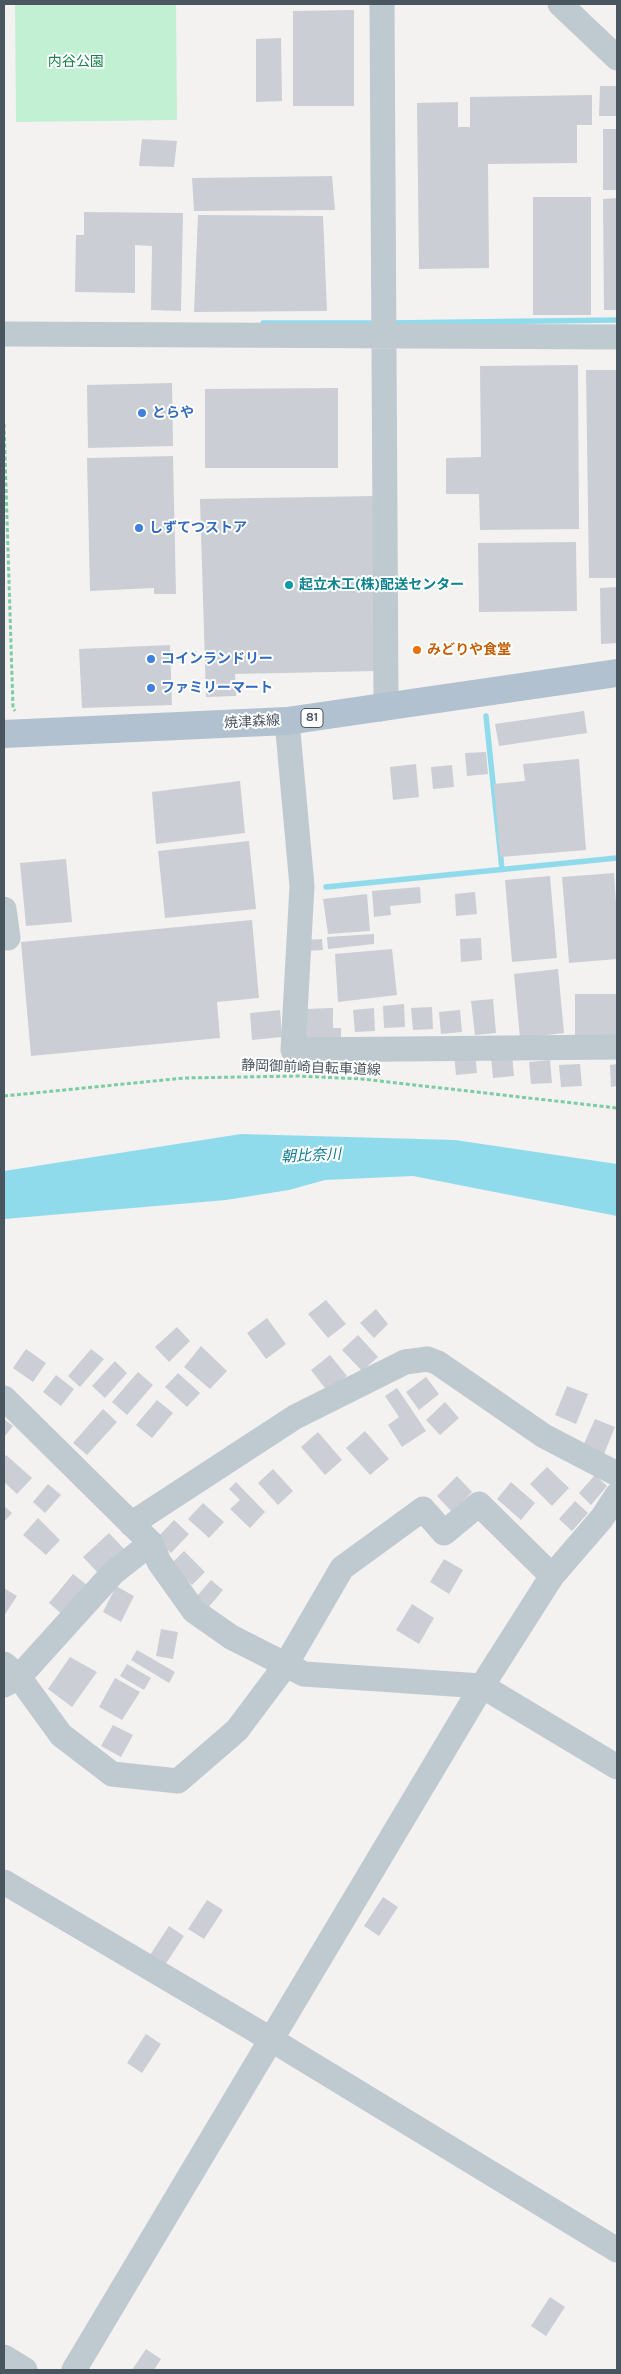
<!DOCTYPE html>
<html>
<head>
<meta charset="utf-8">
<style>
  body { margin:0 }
  #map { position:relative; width:621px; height:2374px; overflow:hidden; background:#f4f1f1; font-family:Karla,sans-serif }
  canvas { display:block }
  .frame { position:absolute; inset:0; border:5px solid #49555f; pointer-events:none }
</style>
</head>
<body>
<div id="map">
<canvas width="621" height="2374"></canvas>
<div class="frame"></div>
</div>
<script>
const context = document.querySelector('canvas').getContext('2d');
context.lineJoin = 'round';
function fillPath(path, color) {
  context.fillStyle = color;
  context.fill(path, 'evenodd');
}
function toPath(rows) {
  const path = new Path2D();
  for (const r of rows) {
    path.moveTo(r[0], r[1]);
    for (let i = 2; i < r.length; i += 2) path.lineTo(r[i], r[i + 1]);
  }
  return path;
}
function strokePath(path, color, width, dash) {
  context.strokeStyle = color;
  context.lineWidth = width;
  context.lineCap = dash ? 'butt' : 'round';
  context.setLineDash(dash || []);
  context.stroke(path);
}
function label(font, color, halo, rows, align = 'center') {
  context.font = font + ' Karla,"Noto Sans JP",sans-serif';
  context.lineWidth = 4;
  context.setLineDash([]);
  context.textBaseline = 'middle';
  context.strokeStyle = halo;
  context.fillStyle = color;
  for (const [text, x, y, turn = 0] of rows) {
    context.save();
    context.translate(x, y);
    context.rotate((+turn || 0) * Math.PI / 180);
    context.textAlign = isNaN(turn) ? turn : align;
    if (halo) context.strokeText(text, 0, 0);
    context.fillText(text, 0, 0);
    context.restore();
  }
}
fillPath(toPath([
  [15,4,176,4,177,120,16,122]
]), '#c1f0d2');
fillPath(toPath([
  [241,1134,455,1140,617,1164,617,1216,413,1176,325,1180,289,1190,226,1200,4,1219,4,1171]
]), '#8fdbec');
strokePath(toPath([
  [263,323,378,323],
  [390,323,617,320],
  [486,716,502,869],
  [326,887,617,858]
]), '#8fdbec', 5.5);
fillPath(toPath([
  [354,10,354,106,293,106,293,11],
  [281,38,282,101,256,102,256,39],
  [600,86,617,86,617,116,599,116],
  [592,95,592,125,577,125,577,163,488,164,489,268,419,269,417,103,458,102,458,127,470,127,470,97],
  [603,129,617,129,617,190,603,190],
  [142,139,177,141,174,167,139,166],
  [332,176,335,210,194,211,192,178],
  [533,197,591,197,591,315,533,315],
  [617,198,617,310,604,310,603,199],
  [84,212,183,213,181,311,151,310,152,246,135,245,135,293,75,292,76,235,84,235],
  [198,215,323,216,327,311,194,312],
  [578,365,579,529,480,530,479,494,446,494,446,458,481,457,480,366],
  [586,370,617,370,617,578,589,578],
  [172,383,173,446,88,448,87,385],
  [338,388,338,468,205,468,205,389],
  [173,456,176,594,154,594,154,588,90,591,87,458],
  [373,496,377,671,235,674,236,696,206,697,200,499],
  [576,542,577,611,479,612,478,543],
  [617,587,617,643,601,644,600,588],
  [170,645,172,705,82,708,79,649],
  [584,711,587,733,499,746,495,724],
  [486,752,488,774,467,776,465,753],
  [579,759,586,850,500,857,494,784,525,781,523,764],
  [416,764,419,797,393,800,390,767],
  [452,765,454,787,433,789,431,767],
  [240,781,245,833,156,844,152,792],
  [249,841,256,909,165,918,158,851],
  [66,859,72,922,26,926,20,863],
  [614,873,617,919,617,959,569,963,562,877],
  [550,876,557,958,512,962,505,880],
  [420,887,421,903,390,906,391,915,374,917,372,891],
  [475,892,477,914,456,916,455,894],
  [367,894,370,931,328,934,323,899],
  [252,920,259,998,217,1002,220,1038,31,1056,21,942],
  [374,934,374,944,328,949,327,937],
  [481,938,482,960,461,962,460,939],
  [322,939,323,950,305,951,305,940],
  [392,949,397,995,338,1002,335,954],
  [558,969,564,1033,520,1038,514,974],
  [575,994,617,994,617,1037,575,1037],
  [493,999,496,1033,475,1035,471,1001],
  [404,1004,405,1027,384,1028,383,1006],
  [432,1007,433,1029,413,1030,411,1008],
  [333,1008,333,1028,341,1028,341,1040,305,1040,304,1009],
  [374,1008,375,1031,355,1032,353,1010],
  [280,1010,282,1037,252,1040,250,1013],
  [460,1010,462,1032,441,1034,439,1012],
  [475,1051,477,1073,456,1075,454,1053],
  [512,1054,514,1076,493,1078,491,1056],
  [550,1060,552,1083,531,1084,529,1062],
  [580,1064,582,1086,561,1087,559,1065],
  [617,1064,617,1086,611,1087,610,1065],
  [326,1300,346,1324,328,1338,308,1314],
  [376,1309,388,1324,374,1338,360,1323],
  [267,1318,286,1344,266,1359,247,1333],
  [177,1327,190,1341,169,1362,155,1347],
  [358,1335,378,1357,362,1371,342,1350],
  [201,1346,227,1371,210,1389,184,1367],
  [26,1349,46,1363,33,1382,13,1368],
  [91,1349,104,1359,80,1387,68,1376],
  [330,1355,347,1376,328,1392,311,1370],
  [115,1361,127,1373,105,1398,92,1386],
  [138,1372,153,1385,127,1415,112,1402],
  [178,1373,200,1393,187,1407,165,1387],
  [56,1375,74,1389,61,1406,43,1392],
  [426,1377,439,1394,419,1410,406,1392],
  [567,1386,588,1394,576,1424,555,1415],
  [397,1388,426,1431,402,1447,388,1425,399,1417,385,1396],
  [157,1400,173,1413,152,1438,136,1425],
  [445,1402,459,1418,440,1435,426,1420],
  [103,1409,117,1422,87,1455,73,1443],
  [4,1419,13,1426,4,1437],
  [595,1419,615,1427,604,1454,583,1446],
  [365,1431,389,1459,370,1475,346,1448],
  [318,1432,342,1460,325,1475,301,1447],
  [6,1455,32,1478,17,1494,4,1482,4,1458],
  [547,1467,569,1488,552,1506,530,1484],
  [273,1469,293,1491,278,1505,258,1483],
  [595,1475,607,1486,591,1505,579,1493],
  [457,1476,472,1492,452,1512,437,1496],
  [236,1482,265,1512,250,1528,230,1509,240,1500,229,1489],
  [511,1482,535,1503,521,1520,497,1499],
  [48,1484,61,1495,45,1513,33,1502],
  [575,1501,588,1513,572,1531,559,1519],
  [203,1503,224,1522,209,1538,188,1519],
  [4,1506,12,1513,4,1522],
  [38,1518,60,1540,46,1555,23,1535],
  [174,1520,189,1534,171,1553,156,1539],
  [109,1533,125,1550,99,1574,83,1557],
  [184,1551,205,1572,192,1585,171,1564],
  [444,1559,463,1570,449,1594,430,1582],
  [73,1574,87,1585,63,1615,49,1603],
  [211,1580,223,1590,208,1608,196,1597],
  [116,1586,134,1596,121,1622,103,1612],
  [4,1588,17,1596,4,1616],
  [412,1604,434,1618,419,1644,396,1630],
  [161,1629,178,1632,173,1659,156,1656],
  [137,1650,175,1672,169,1683,131,1660],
  [70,1657,97,1672,72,1707,48,1689],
  [127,1664,151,1678,144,1690,120,1676],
  [115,1678,140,1692,122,1720,99,1707],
  [113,1725,133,1735,121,1757,101,1746],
  [383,1897,398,1907,379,1936,364,1926],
  [207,1900,223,1910,204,1939,188,1929],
  [169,1926,184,1936,165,1965,150,1955],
  [146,2034,161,2044,142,2073,127,2063],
  [550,2297,565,2307,546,2336,531,2326],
  [146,2349,161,2359,154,2370,132,2370]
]), '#cbced4');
strokePath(toPath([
  [4,424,13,708,15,711],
  [4,1096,184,1078,298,1076,362,1079,617,1108]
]), '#79cea2', 3, [4, 2.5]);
strokePath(toPath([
  [560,4,617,58],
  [4,334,617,337],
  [380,709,386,699,382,4],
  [287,721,302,886,293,1050,617,1047],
  [4,909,8,938],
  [4,1398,151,1543,159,1562,194,1611,231,1637,304,1674,482,1686,617,1767],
  [131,1524,295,1417,405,1362,428,1359,438,1363,544,1436,617,1474],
  [4,1664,19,1677,61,1735,112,1774,178,1781,237,1730,285,1666,342,1568,423,1509,444,1533,479,1504,552,1576],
  [4,1685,19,1677,113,1573,151,1543],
  [4,1882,272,2040,617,2250],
  [4,2357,25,2370],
  [74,2370,482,1686,552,1576,602,1518,617,1495]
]), '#bfc9d0', 25);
strokePath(toPath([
  [4,734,287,721,617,673]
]), '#b1c1cf', 28);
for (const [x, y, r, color] of [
  [142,413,5,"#3f7fe0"],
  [139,528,5,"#3f7fe0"],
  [289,585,5,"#0f9aa8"],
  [417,650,5,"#e8710a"],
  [151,659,5,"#3f7fe0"],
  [151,688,5,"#3f7fe0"]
]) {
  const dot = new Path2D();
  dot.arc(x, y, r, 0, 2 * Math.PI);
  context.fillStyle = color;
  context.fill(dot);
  strokePath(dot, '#fff', 2);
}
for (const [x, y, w] of [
  [312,718,22]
]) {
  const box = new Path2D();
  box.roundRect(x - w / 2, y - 9.5, w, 19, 4);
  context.fillStyle = '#fff';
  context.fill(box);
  strokePath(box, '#49555f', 1);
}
label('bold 12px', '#49555f', null, [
  ["81",312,718]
]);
label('14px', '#18824b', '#fff', [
  ["内谷公園",76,62]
]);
label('bold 14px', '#366cbe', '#fff', [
  ["とらや",152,413],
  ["しずてつストア",149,528],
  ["コインランドリー",161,659],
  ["ファミリーマート",161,688]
], 'left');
label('bold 14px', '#0d838f', '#fff', [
  ["起立木工(株)配送センター",299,585]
], 'left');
label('bold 14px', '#c56008', '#fff', [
  ["みどりや食堂",427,650]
], 'left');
label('14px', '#49555f', '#fff', [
  ["焼津森線",252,722,-3],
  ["静岡御前崎自転車道線",311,1068,2]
]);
label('italic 15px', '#0e7c96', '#fff', [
  ["朝比奈川",311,1156,-3]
]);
</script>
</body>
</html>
